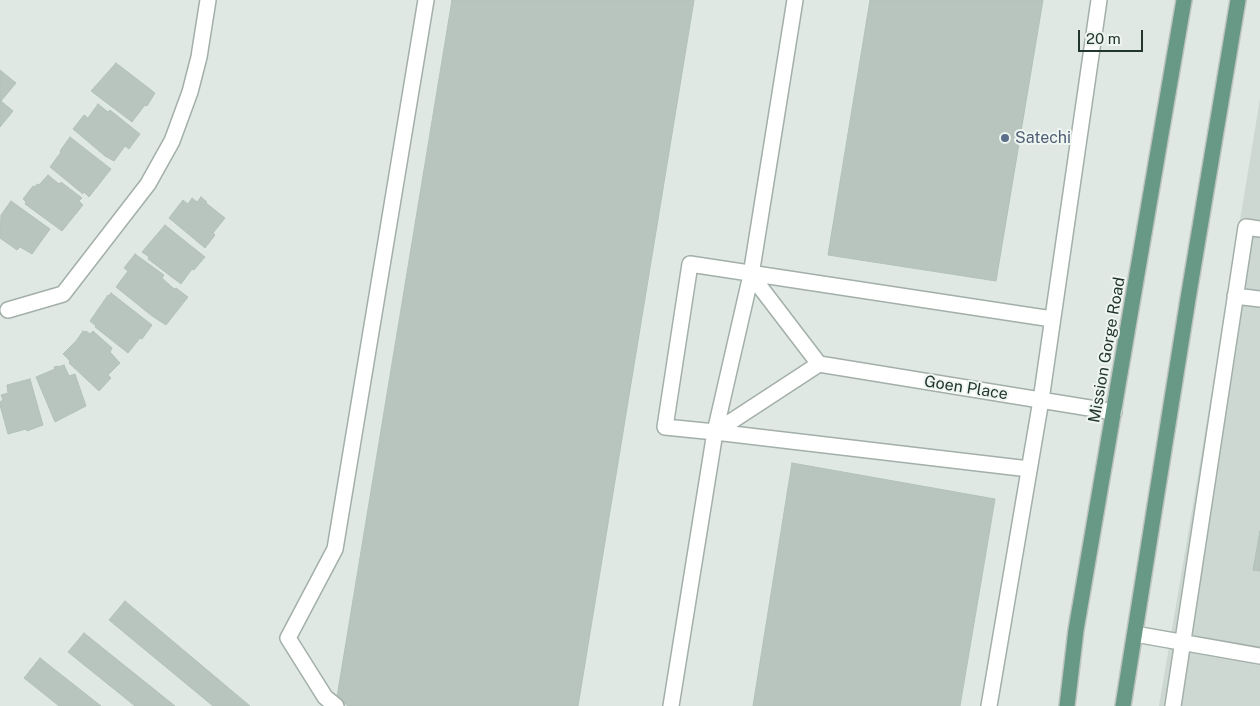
<!DOCTYPE html>
<html>
<head>
<meta charset="utf-8">
<style>
  body { margin:0 }
  #map { position:relative; width:1260px; height:706px; overflow:hidden; background:#dfe8e3; font-family:"Public Sans",sans-serif }
  canvas { display:block }
  .scale { position:absolute; left:1078px; top:30px; width:65px; height:22px; box-sizing:border-box; border:2px solid #22362f; border-top:0; padding-left:6px; font-size:15px; line-height:18px; white-space:nowrap; color:#22362f; -webkit-text-stroke:4px #eff5f1; paint-order:stroke }
</style>
</head>
<body>
<div id="map">
<canvas width="1260" height="706"></canvas>
<div class="scale">20 m</div>
</div>
<script>
const context = document.querySelector('canvas').getContext('2d');
context.lineJoin = 'round';
function fillPath(path, color) {
  context.fillStyle = color;
  context.fill(path, 'evenodd');
}
function toPath(rows) {
  const path = new Path2D();
  for (const r of rows) {
    path.moveTo(r[0], r[1]);
    for (let i = 2; i < r.length; i += 2) path.lineTo(r[i], r[i + 1]);
  }
  return path;
}
function strokePath(path, color, width, dash) {
  context.strokeStyle = color;
  context.lineWidth = width;
  context.lineCap = dash ? 'butt' : 'round';
  context.setLineDash(dash || []);
  context.stroke(path);
}
function label(font, color, halo, rows, align = 'center') {
  context.font = font + ' "Public Sans",sans-serif';
  context.lineWidth = 4;
  context.setLineDash([]);
  context.textBaseline = 'middle';
  context.strokeStyle = halo;
  context.fillStyle = color;
  for (const [text, x, y, turn = 0] of rows) {
    context.save();
    context.translate(x, y);
    context.rotate((+turn || 0) * Math.PI / 180);
    context.textAlign = isNaN(turn) ? turn : align;
    if (halo) context.strokeText(text, 0, 0);
    context.fillText(text, 0, 0);
    context.restore();
  }
}
fillPath(toPath([
  [1260,99,1260,706,1159,706,1197,481]
]), '#cdd8d2');
const building = toPath([
  [452,0,694,0,578,706,348,706,337,697,452,0],
  [870,0,1043,0,996,281,828,255,870,0],
  [116,63,155,93,147,106,145,105,132,122,91,91,116,63],
  [0,70,16,83,1,101,13,111,0,127,0,70],
  [98,104,108,112,110,110,140,134,129,149,125,146,114,161,105,156,73,129,84,115,88,118,98,104],
  [70,137,111,169,89,197,84,192,83,194,50,167,61,152,60,151,70,137],
  [48,175,59,184,61,182,82,198,79,201,83,205,62,231,25,204,26,202,23,199,33,186,35,187,37,184,39,185,48,175],
  [201,197,207,202,206,203,225,218,213,233,215,235,205,248,169,218,183,200,188,204,192,198,197,202,201,197],
  [11,201,50,229,32,254,20,247,17,250,0,238,1,215,11,201],
  [165,225,205,257,194,270,192,269,181,284,148,259,149,257,142,252,165,225],
  [135,254,164,275,162,278,173,288,175,289,176,288,188,297,166,325,152,316,116,287,128,271,124,268,135,254],
  [111,293,152,325,142,339,140,338,128,353,95,327,96,326,90,321,108,295,109,296,111,293],
  [83,331,85,332,86,331,90,334,93,331,112,348,110,352,120,363,108,375,111,378,99,391,69,363,70,361,63,354,76,341,83,331],
  [64,365,69,376,75,374,86,406,55,422,36,377,55,369,54,367,58,366,58,367,64,365],
  [30,379,43,425,27,431,26,429,8,434,0,405,0,402,3,400,1,395,8,393,7,385,30,379],
  [792,463,995,499,960,706,753,706,792,463],
  [1260,531,1260,571,1253,570,1260,531],
  [125,601,250,706,213,706,109,620,125,601],
  [84,633,175,706,135,706,68,652,84,633],
  [40,658,101,706,59,706,24,678,40,658]
]);
fillPath(building, '#b8c5bf');
strokePath(building, '#b2c1b9', 1);
const minor = toPath([
  [751,275,819,364],
  [1235,296,1260,299],
  [8,310,63,294,148,184,172,141,190,92,199,57,208,0],
  [819,364,715,432,665,427,690,264,1052,319],
  [819,364,1114,412],
  [715,432,751,275,795,0],
  [1135,634,1260,656],
  [336,706,325,697,288,638,335,549,426,0],
  [671,706,715,432,1029,469],
  [989,706,1041,400,1099,0],
  [1173,706,1246,227,1260,229]
]);
const major = toPath([
  [1067,706,1076,630,1184,0],
  [1123,706,1188,299,1238,0]
]);
strokePath(minor, '#a3afa9', 18);
strokePath(major, '#bdc3c1', 18);
strokePath(minor, '#fff', 15);
strokePath(major, '#689987', 15);
for (const [x, y, r, color] of [
  [1005,138,5,"#5c6f8a"]
]) {
  const dot = new Path2D();
  dot.arc(x, y, r, 0, 2 * Math.PI);
  context.fillStyle = color;
  context.fill(dot);
  strokePath(dot, '#eff5f1', 2);
}
label('16px', '#4e5e75', '#eff5f1', [
  ["Satechi",1015,138]
], 'left');
label('16px', '#22362f', '#eff5f1', [
  ["Mission Gorge Road",1107,350,-80],
  ["Goen Place",966,388,9]
]);
</script>
</body>
</html>
